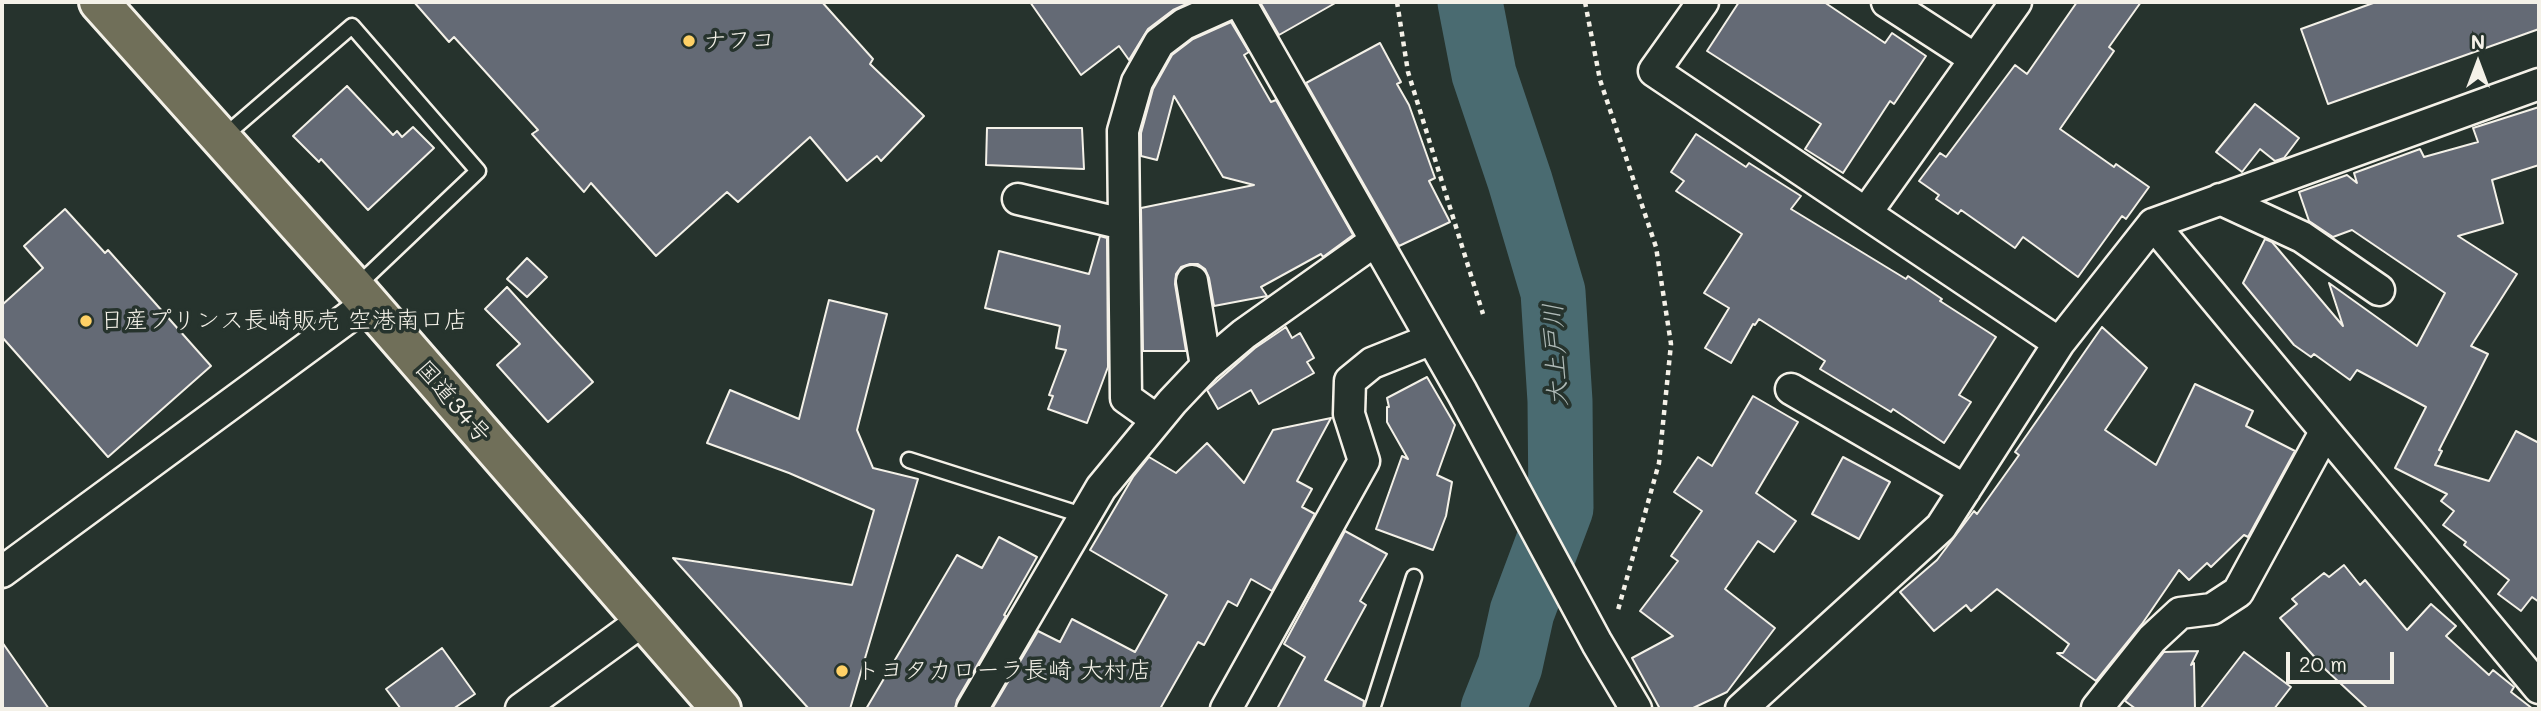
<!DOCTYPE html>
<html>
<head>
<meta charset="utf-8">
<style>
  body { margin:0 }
  #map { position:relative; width:2541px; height:711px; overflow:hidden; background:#26332d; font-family:Mali,sans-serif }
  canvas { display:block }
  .frame { position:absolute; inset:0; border:4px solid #f4f1e8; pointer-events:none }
  .north { position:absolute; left:2443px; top:28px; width:70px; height:70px; -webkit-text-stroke:5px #26332d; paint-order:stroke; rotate:0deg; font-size:19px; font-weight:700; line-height:28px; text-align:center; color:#f4f1e8 }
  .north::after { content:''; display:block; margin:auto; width:24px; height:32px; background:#f4f1e8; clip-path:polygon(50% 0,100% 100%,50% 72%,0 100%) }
  .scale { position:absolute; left:2286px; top:652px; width:108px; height:32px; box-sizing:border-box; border:4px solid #f4f1e8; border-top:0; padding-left:9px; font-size:21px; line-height:24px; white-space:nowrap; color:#f4f1e8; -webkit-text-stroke:5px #26332d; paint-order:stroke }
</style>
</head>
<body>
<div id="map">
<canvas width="2541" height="711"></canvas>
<div class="frame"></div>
<div class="north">N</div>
<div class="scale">20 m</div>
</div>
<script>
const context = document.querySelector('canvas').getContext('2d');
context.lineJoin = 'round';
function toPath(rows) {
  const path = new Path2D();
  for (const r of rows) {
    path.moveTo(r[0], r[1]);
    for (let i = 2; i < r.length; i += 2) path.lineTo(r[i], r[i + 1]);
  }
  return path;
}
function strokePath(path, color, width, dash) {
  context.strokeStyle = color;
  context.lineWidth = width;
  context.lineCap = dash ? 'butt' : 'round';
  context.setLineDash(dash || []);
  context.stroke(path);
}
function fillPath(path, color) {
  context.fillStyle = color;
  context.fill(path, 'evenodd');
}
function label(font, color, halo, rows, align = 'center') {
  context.font = font + ' Mali,"Klee One",sans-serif';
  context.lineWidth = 7;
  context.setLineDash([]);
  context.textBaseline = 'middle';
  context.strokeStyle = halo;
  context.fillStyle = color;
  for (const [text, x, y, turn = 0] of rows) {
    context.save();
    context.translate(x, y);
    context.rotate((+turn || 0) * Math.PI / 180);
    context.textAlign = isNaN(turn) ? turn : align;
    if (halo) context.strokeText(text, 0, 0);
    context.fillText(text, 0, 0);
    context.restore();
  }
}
strokePath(toPath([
  [1470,2,1484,74,1520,181,1553,292,1560,401,1561,508,1522,612,1510,666,1493,709]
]), '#4a6b71', 65);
const building = toPath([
  [414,2,822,2,873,59,870,64,924,116,881,161,877,156,847,181,810,137,738,202,727,192,656,256,591,183,584,192,532,134,538,130,454,37,449,42,414,2],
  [1030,2,1191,2,1173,10,1148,29,1129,60,1119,46,1081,75,1030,2],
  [1260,2,1337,2,1279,35,1260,2],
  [1739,2,1824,2,1885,43,1892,33,1926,56,1894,104,1890,101,1843,173,1805,149,1821,124,1707,51,1739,2],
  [2077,2,2141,2,2109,47,2114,51,2060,129,2114,167,2116,164,2149,187,2126,219,2122,216,2078,277,2023,237,2015,248,1961,210,1958,214,1936,199,1939,195,1919,181,1940,153,1946,157,2015,65,2027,74,2077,2],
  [2376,2,2539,2,2539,29,2328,104,2301,29,2376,2],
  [1231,22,1249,52,1244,55,1271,102,1276,100,1353,235,1323,257,1321,254,1261,287,1267,296,1214,306,1209,278,1205,269,1198,264,1190,264,1181,267,1176,274,1175,284,1186,351,1143,351,1141,208,1254,185,1223,177,1174,96,1157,160,1141,156,1141,133,1153,89,1172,55,1193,39,1231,22],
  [1380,43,1401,82,1397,84,1409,105,1435,178,1429,181,1450,222,1399,246,1306,83,1380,43],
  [347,86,393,135,397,131,402,137,413,127,434,148,368,210,321,159,319,162,293,136,347,86],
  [2255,104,2299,138,2284,158,2275,161,2260,149,2242,172,2216,152,2255,104],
  [2539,107,2539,165,2492,180,2503,223,2458,236,2517,274,2471,346,2488,354,2439,450,2442,451,2435,465,2489,481,2516,431,2539,443,2539,602,2532,597,2521,611,2498,594,2509,580,2464,545,2466,542,2443,525,2454,511,2441,501,2447,494,2395,468,2426,407,2357,370,2350,380,2314,354,2311,357,2294,345,2243,283,2265,239,2272,242,2343,326,2329,283,2417,346,2445,293,2352,230,2333,237,2309,221,2299,192,2347,175,2357,183,2354,173,2420,149,2424,157,2478,142,2473,128,2539,107],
  [987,128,1082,128,1084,169,986,165,987,128],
  [1696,134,1746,167,1749,163,1801,196,1791,209,1906,279,1908,276,1942,299,1940,301,1996,337,1959,395,1971,402,1944,443,1893,409,1891,412,1820,369,1825,361,1759,319,1755,325,1753,324,1731,363,1705,348,1729,308,1704,293,1742,234,1676,191,1684,181,1671,172,1696,134],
  [65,209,105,253,108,250,211,366,108,457,2,337,2,305,43,268,24,246,65,209],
  [1100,236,1107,238,1108,367,1087,423,1048,409,1053,396,1049,395,1066,350,1056,348,1060,326,985,308,999,251,1089,274,1100,236],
  [527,258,547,277,527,297,507,279,527,258],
  [507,287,593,382,548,422,497,365,520,344,485,309,507,287],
  [829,300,887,314,857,430,873,468,918,479,850,709,809,709,673,558,852,585,874,510,789,473,707,443,730,390,799,419,829,300],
  [1286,327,1292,338,1300,333,1314,358,1307,362,1314,373,1259,404,1251,390,1218,409,1207,390,1255,348,1286,327],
  [2102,327,2147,368,2105,430,2156,465,2195,384,2253,411,2246,426,2295,451,2248,537,2244,535,2211,567,2207,563,2189,580,2179,570,2142,624,2096,681,2057,653,2063,653,2069,644,1997,589,1971,611,1966,605,1934,631,1900,592,1937,560,1974,511,1977,514,2019,455,2015,452,2102,327],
  [1427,377,1455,425,1437,475,1452,482,1446,516,1433,550,1376,529,1402,456,1408,459,1387,422,1387,407,1389,407,1387,398,1427,377],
  [1753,396,1798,422,1756,493,1796,521,1774,552,1758,541,1725,589,1775,628,1727,692,1691,709,1660,709,1632,658,1673,636,1640,611,1678,561,1671,556,1702,511,1674,492,1698,457,1712,466,1753,396],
  [1331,418,1297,481,1312,489,1302,507,1315,514,1272,591,1251,579,1237,606,1228,601,1204,645,1198,642,1160,709,992,709,1038,631,1060,642,1072,619,1135,652,1167,595,1090,550,1133,477,1149,457,1176,473,1207,443,1244,483,1273,430,1331,418],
  [1843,457,1890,482,1859,539,1812,514,1843,457],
  [1345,531,1387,554,1360,601,1366,605,1325,680,1364,701,1363,709,1277,709,1305,657,1284,644,1345,531],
  [999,537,1037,557,1004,615,1006,616,957,700,955,709,866,709,957,555,982,568,999,537],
  [2344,565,2360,585,2365,580,2407,630,2431,604,2456,626,2446,636,2489,675,2493,670,2514,687,2511,692,2533,709,2368,709,2326,670,2280,618,2297,604,2292,599,2324,573,2329,577,2344,565],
  [2,642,49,709,2,709,2,642],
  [442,648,475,694,453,709,401,709,386,689,442,648],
  [2198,651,2191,665,2194,663,2195,709,2136,709,2125,701,2164,652,2198,651],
  [2244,652,2291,687,2274,709,2200,709,2244,652]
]);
fillPath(building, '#646a75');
strokePath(building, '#f4f1e8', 2);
const lane = toPath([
  [222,138,352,26,478,171,356,287],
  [909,460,1085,516],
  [1372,709,1414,577]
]);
const street = toPath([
  [1240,2,1462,392,1597,643,1636,709],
  [1703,2,1654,71,2059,343],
  [1887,2,1975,59],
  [1018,199,1123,224],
  [2220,199,2302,237,2379,290],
  [1866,213,2016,2],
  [2153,224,2539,688],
  [1192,281,1206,366],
  [1791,389,1965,490],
  [1157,420,1126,398,1123,131,1137,82,1159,43,1184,24,1233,2],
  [2,572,368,303],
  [2097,708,2152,639,2180,613,2212,609,2238,592,2325,432],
  [521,709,642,621],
  [972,709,1101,488,1172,402,1206,366,1244,334,1375,241],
  [1226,709,1364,461,1349,414,1350,381,1372,363,1432,339],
  [1741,709,1941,527,2059,343,2153,224,2539,84]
]);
const highway = toPath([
  [99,2,355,288,721,709]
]);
strokePath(lane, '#f4f1e8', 19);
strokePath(street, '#f4f1e8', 35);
strokePath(highway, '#f4f1e8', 44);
strokePath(toPath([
  [1397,2,1408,72,1483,314],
  [1585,2,1600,80,1656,247,1671,344,1659,463,1618,610]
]), '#f4f1e8', 4.5, [5, 5]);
strokePath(lane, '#26332d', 14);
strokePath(street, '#26332d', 30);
strokePath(highway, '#706f59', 38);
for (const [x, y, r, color] of [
  [689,41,7,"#ffd166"],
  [86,321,7,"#ffd166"],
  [842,671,7,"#ffd166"]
]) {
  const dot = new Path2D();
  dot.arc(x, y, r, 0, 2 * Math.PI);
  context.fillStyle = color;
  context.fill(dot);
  strokePath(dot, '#26332d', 2.5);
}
label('24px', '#f4f1e8', '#26332d', [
  ["ナフコ",703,41],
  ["日産プリンス長崎販売 空港南口店",100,321],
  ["トヨタカローラ長崎 大村店",856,671]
], 'left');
label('24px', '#f4f1e8', '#26332d', [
  ["国道34号",453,402,49]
]);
label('italic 26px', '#b0bbb8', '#26332d', [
  ["大上戸川",1556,355,-93]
]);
</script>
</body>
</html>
